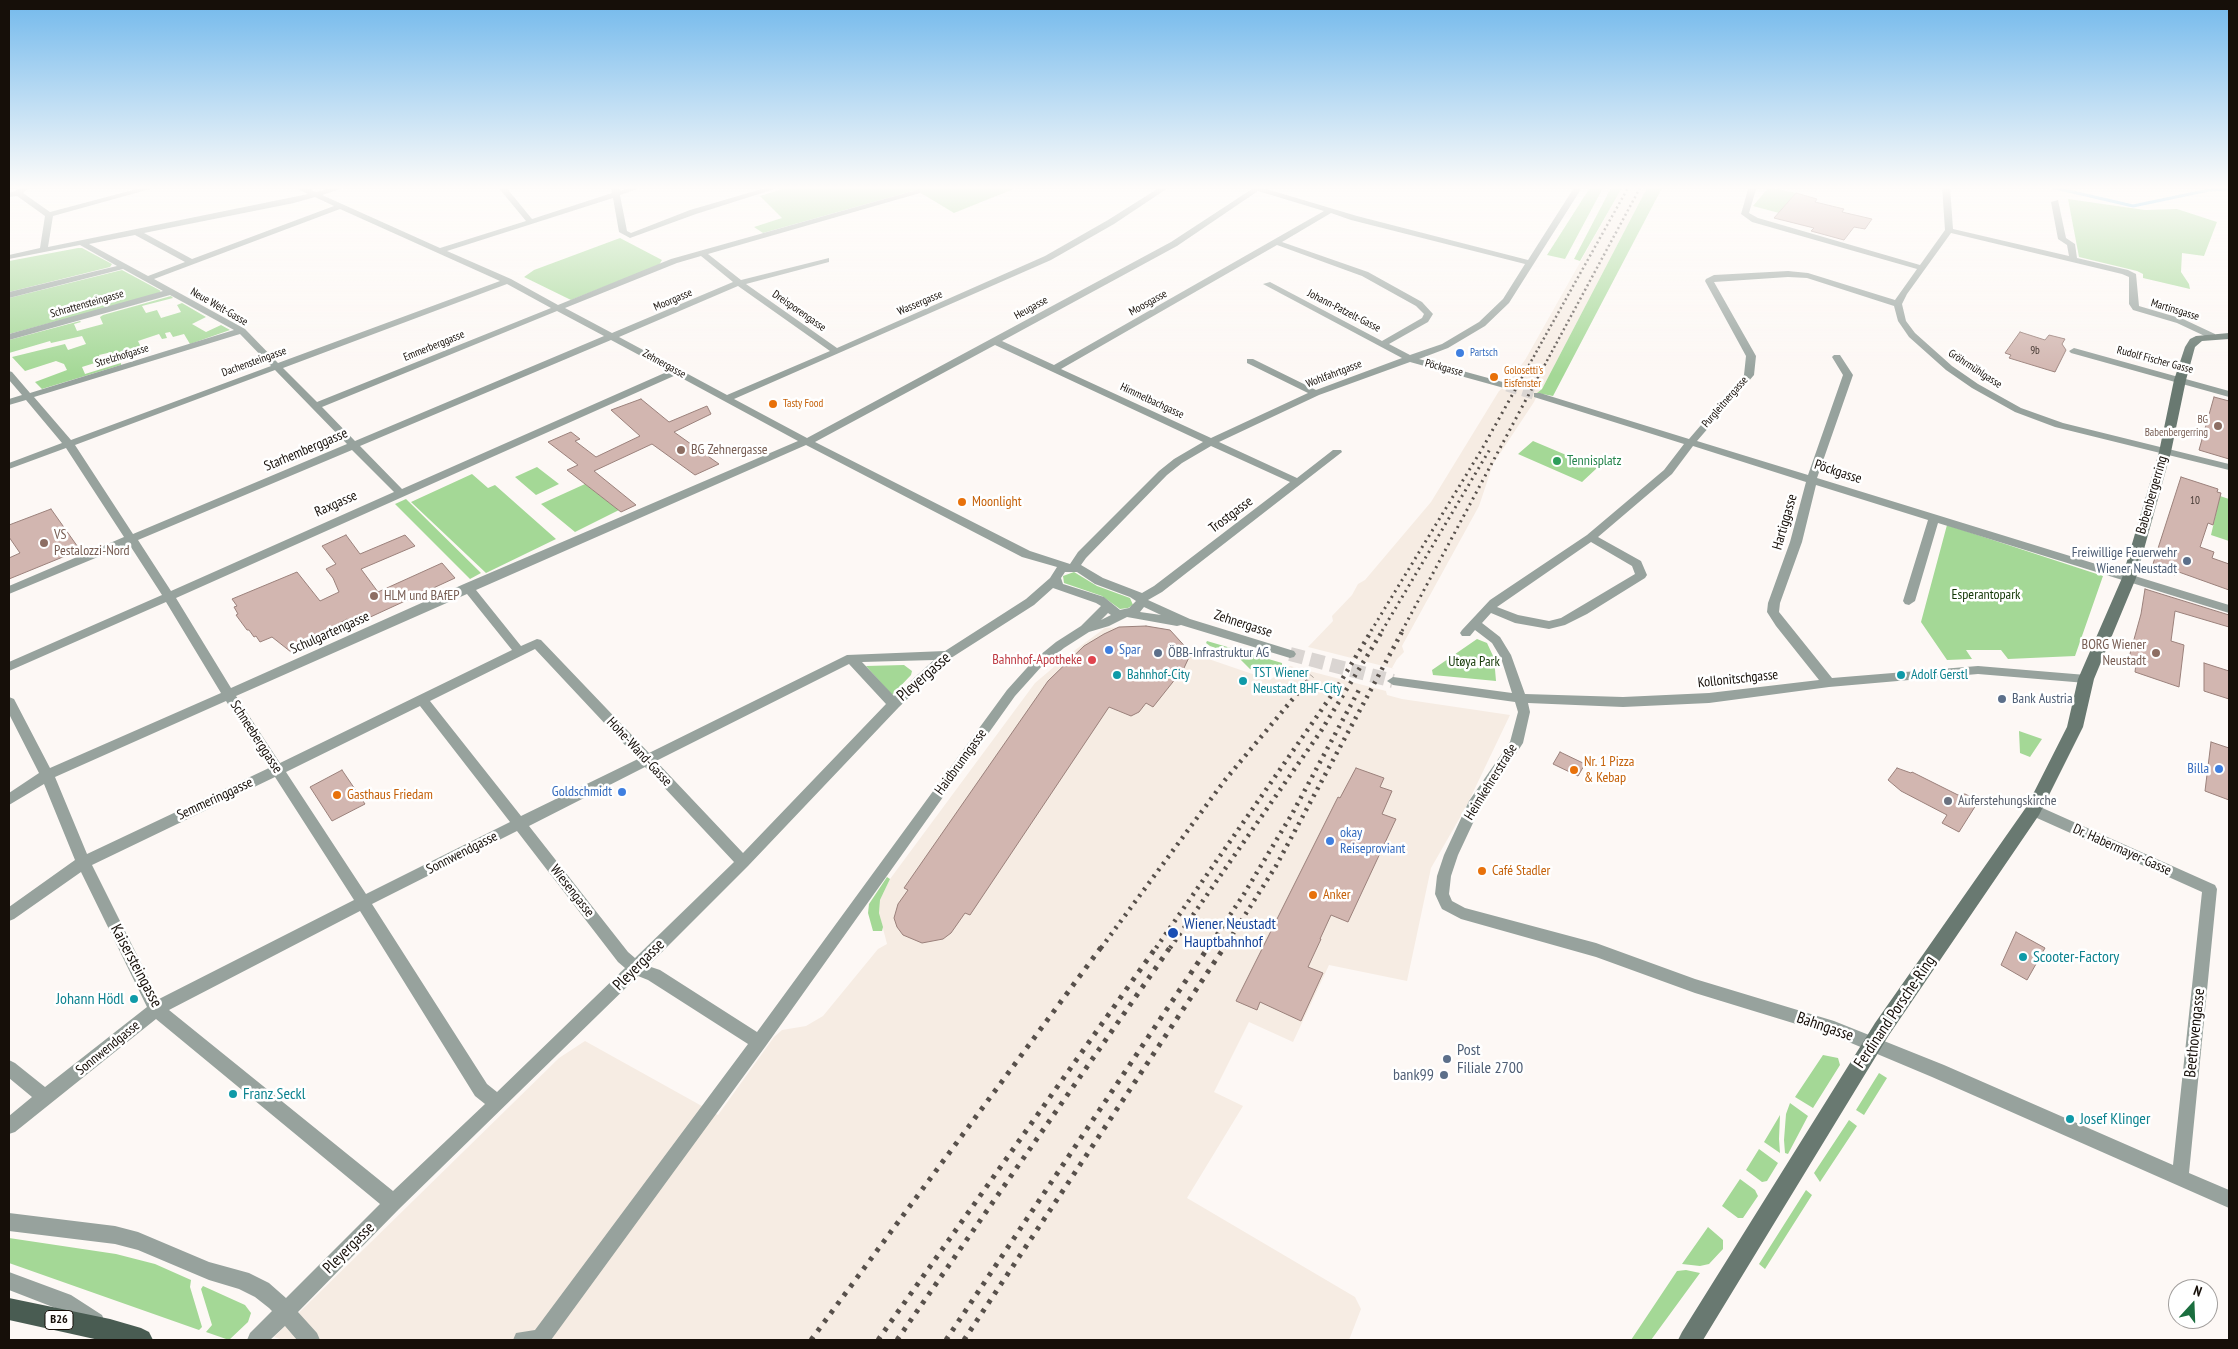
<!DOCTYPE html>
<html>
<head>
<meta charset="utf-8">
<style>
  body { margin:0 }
  #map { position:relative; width:2238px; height:1349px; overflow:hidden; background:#fdf8f5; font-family:"PT Sans Narrow",sans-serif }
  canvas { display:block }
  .frame { position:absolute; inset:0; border:10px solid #160f09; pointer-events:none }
  .north { position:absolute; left:2168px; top:1279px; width:50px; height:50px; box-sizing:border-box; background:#fff; border:1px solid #a29f9d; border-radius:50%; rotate:20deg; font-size:14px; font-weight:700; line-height:20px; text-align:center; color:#160f09 }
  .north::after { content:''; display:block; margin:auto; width:18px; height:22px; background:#1b6e3f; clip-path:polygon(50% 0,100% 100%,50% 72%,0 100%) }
</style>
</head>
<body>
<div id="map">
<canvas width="2238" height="1349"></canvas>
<div class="frame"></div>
<div class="north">N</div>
</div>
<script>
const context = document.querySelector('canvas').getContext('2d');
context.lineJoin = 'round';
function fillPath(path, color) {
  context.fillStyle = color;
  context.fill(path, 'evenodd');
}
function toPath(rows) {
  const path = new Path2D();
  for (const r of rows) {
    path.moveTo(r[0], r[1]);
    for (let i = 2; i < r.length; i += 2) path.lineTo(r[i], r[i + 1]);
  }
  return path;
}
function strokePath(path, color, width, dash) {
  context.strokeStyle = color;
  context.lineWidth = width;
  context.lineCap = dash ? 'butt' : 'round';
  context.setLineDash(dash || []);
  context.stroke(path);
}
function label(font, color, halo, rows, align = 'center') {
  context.font = font + ' "PT Sans Narrow",sans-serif';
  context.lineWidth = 5;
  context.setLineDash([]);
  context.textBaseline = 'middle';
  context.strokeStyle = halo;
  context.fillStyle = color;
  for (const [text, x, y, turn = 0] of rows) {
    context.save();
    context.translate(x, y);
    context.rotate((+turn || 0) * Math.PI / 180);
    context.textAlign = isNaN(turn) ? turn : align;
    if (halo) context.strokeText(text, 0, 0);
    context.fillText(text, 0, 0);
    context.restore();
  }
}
fillPath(toPath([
  [1623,186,1648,186,1542,389,1539,391,1534,402,1493,464,1479,506,1402,646,1404,652,1397,659,1392,668,1395,669,1308,647,1333,621,1332,616,1352,595,1358,584,1365,580,1431,502,1499,391,1511,381,1511,378,1525,360],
  [1146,626,1170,630,1191,653,1270,680,1290,666,1386,691,1387,695,1402,699,1510,715,1466,807,1431,868,1407,981,1329,965,1293,1042,1249,1022,1214,1092,1243,1106,1187,1198,1355,1297,1361,1309,1349,1340,283,1340,274,1337,559,1058,585,1041,718,1115,774,1037,782,1030,806,1026,823,1016,878,949,887,944,879,913,880,900,890,879,1035,683,1067,656,1105,628]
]), '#f6ece3');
fillPath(toPath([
  [792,186,1021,186,954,213,916,190,763,233,754,227,782,218,760,196],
  [1591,186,1604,186,1565,259,1547,255],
  [1612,186,1623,186,1580,261,1574,259],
  [1648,186,1663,186,1553,396,1537,393,1542,389],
  [1769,187,1796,193,1779,213,1753,206],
  [2068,199,2145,210,2177,209,2217,222,2204,256,2182,253,2181,272,2189,284,2190,289,2143,278,2143,274,2137,271,2079,257],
  [620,238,662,260,659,265,571,300,524,277,534,270],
  [78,248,82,248,112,264,110,267,9,292,9,261],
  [122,270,161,291,157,294,9,334,9,298],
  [171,296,173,298,142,306,146,313,157,310,161,318,181,312,177,305,182,303,206,317,192,324,206,332,221,325,230,330,190,344,184,334,173,337,170,332,165,333,167,338,162,339,159,334,138,341,142,349,135,351,136,354,127,356,124,351,113,354,112,352,99,355,101,361,82,367,85,374,121,363,121,365,42,389,35,382,67,370,64,364,56,361,25,371,12,357,65,344,68,350,86,344,82,336,51,343,50,341,9,353,9,340,80,321,81,322,74,324,77,331,103,324,100,317,103,315],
  [1533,441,1597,468,1582,482,1518,454],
  [537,467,559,484,536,495,515,477],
  [472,474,488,488,495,485,556,539,486,573,411,502],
  [585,484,619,510,575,532,541,504],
  [2220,496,2229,499,2229,541,2211,535],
  [406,499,481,573,470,579,395,504],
  [1947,525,2103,576,2075,656,2008,659,2001,650,1966,650,1972,659,1947,660,1921,622],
  [1074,572,1097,586,1130,598,1133,605,1128,608,1120,609,1102,596,1064,583,1063,576],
  [1477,639,1487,643,1494,658,1496,681,1433,675,1432,670],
  [1207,641,1282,663,1282,666,1262,672,1250,669,1236,655,1210,646,1206,643],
  [904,665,912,671,911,675,892,695,866,666],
  [2019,731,2042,739,2030,757,2020,753],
  [887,877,890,879,880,900,879,913,883,927,882,931,873,931,868,913,869,904],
  [1823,1055,1838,1058,1840,1065,1813,1108,1795,1097],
  [1879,1073,1887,1078,1864,1115,1856,1110],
  [1790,1103,1808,1116,1788,1154,1785,1153,1784,1140,1786,1114],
  [1780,1115,1779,1139,1780,1153,1764,1142],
  [1849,1120,1857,1126,1820,1182,1814,1173],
  [1759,1149,1778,1163,1767,1181,1762,1182,1746,1170],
  [1740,1179,1755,1190,1758,1196,1743,1218,1738,1218,1722,1206],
  [1806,1190,1812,1195,1765,1269,1759,1264],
  [1708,1227,1723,1240,1723,1249,1709,1264,1700,1266,1682,1264],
  [9,1238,116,1254,155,1264,191,1280,190,1287,202,1327,199,1330,9,1263],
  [1686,1270,1700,1273,1651,1340,1631,1340,1677,1271],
  [203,1286,245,1305,251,1313,248,1322,229,1340,206,1332,212,1325,201,1289]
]), '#a4d896');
strokePath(toPath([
  [2047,186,2133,206,2209,190,2229,189]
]), '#64c1f2', 3);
const building = toPath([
  [1796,193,1817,199,1815,202,1844,209,1842,212,1872,219,1865,229,1854,227,1844,240,1811,231,1814,228,1774,218,1796,193],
  [2020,332,2045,340,2049,335,2065,339,2062,344,2066,350,2055,372,2009,358,2011,355,2005,353,2020,332],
  [2214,397,2229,401,2229,459,2199,450,2214,397],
  [641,399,669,422,707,406,711,414,674,432,719,464,695,475,652,444,594,471,636,505,621,512,567,470,578,465,548,442,571,432,580,439,575,441,596,457,640,436,611,410,641,399],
  [2181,477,2218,489,2217,492,2221,493,2213,525,2208,523,2200,547,2214,552,2212,558,2229,564,2229,590,2176,571,2175,575,2152,567,2181,477],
  [51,509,80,550,9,579,9,558,20,553,9,537,9,525,51,509],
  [346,535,360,554,405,535,415,546,361,569,378,592,442,563,455,578,353,625,347,619,291,652,272,637,260,642,256,636,254,637,249,630,247,630,236,615,238,614,234,607,237,606,232,599,297,572,320,601,339,592,333,578,326,569,336,564,322,546,346,535],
  [2145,589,2229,615,2229,627,2175,611,2171,641,2184,645,2179,687,2135,672,2136,664,2128,661,2141,614,2145,589],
  [1146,626,1170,630,1191,653,1184,668,1153,707,1146,703,1139,712,1131,716,1109,707,970,915,965,913,951,933,943,939,922,943,903,935,897,927,894,918,898,904,908,890,904,888,1048,681,1084,646,1104,634,1119,627,1146,626],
  [2204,663,2229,671,2229,699,2204,691,2204,663],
  [2211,742,2229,748,2229,800,2205,791,2211,742],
  [1560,752,1585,764,1578,776,1553,764,1560,752],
  [1356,768,1384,778,1380,787,1392,791,1382,814,1396,819,1348,922,1331,915,1320,939,1321,939,1308,967,1323,973,1301,1021,1260,1002,1257,1010,1236,1001,1338,797,1340,798,1356,768],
  [1897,768,1911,773,1912,772,1958,795,1965,794,1973,798,1976,805,1959,832,1942,823,1947,815,1901,791,1888,780,1897,768],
  [342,770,365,804,332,821,310,787,342,770],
  [2016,932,2045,948,2027,980,2001,965,2016,932]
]);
fillPath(building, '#d2b6b0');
strokePath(building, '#9b817b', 1);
strokePath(toPath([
  [1507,386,1537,395]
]), '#dad5d2', 11, [11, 5.5]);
strokePath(toPath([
  [1290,654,1393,681]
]), '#dad5d2', 14, [14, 7]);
fillPath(toPath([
  [22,186,31,186,23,193,50,212,148,186,161,186,53,216,48,247,308,194,292,186,303,186,316,192,337,186,350,186,322,195,440,248,526,221,497,186,505,186,532,219,612,193,611,186,619,186,620,191,634,186,646,186,620,195,627,231,631,233,690,210,772,186,784,186,696,214,630,238,619,232,613,198,447,251,511,279,558,305,671,259,920,189,920,193,708,254,741,280,829,258,829,262,746,284,837,348,1045,256,1108,220,1162,186,1171,186,1114,224,1051,260,734,399,807,438,1171,242,1252,189,1250,186,1265,186,1263,188,1357,216,1528,260,1575,186,1583,186,1509,303,1485,326,1448,348,1419,359,1510,384,1510,388,1504,388,1410,362,1319,395,1219,442,1297,478,1333,450,1341,450,1342,452,1162,592,1148,600,1190,619,1294,651,1296,654,1294,657,1290,658,1181,625,1177,626,1127,617,1109,626,1089,632,1064,648,1042,666,1015,696,765,1047,551,1340,513,1340,516,1333,535,1330,748,1044,648,980,638,976,399,1209,298,1312,317,1333,320,1340,297,1340,285,1326,270,1340,247,1340,250,1333,272,1311,269,1308,255,1297,239,1289,209,1280,138,1250,115,1244,9,1231,9,1213,115,1226,138,1232,209,1262,249,1273,269,1283,286,1298,380,1204,156,1019,15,1132,9,1134,9,1116,32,1097,9,1078,9,1060,15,1063,45,1087,147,1007,81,872,14,919,9,921,9,907,75,860,44,784,9,805,9,793,39,773,9,714,9,697,14,699,50,768,221,693,166,602,9,671,9,662,162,595,129,544,9,594,9,586,124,537,66,448,9,469,9,463,62,443,26,400,9,405,9,399,22,395,9,380,9,371,12,372,30,393,234,330,170,295,9,340,9,334,163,291,123,269,9,298,9,292,117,266,80,245,9,259,9,255,40,248,45,216,17,196,9,197,9,193,15,191,22,186],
  [1258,191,1324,211,1054,365,1002,341,1177,246,1258,191],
  [315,197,334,206,192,259,144,233,294,203,315,197],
  [340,209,500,281,278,363,245,329,154,279,340,209],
  [1331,213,1351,220,1525,264,1503,299,1479,322,1442,344,1410,355,1389,344,1428,322,1433,314,1422,302,1368,272,1282,242,1331,213],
  [135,235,185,262,148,276,89,244,135,235],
  [1277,245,1362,276,1416,306,1424,314,1422,318,1382,341,1270,282,1263,284,1402,358,1316,390,1253,359,1247,359,1247,363,1308,393,1211,438,1061,369,1277,245],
  [701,256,733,282,612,333,565,308,677,263,701,256],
  [507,284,551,308,317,402,283,368,507,284],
  [738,286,830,351,727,395,619,337,738,286],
  [557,311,604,336,355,441,322,407,557,311],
  [240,334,271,366,71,440,34,397,240,334],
  [611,340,669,371,402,489,360,446,611,340],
  [995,345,1203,442,1174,459,1159,471,1078,552,1070,564,1030,551,815,442,995,345],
  [275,370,347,444,133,534,75,445,275,370],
  [676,375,798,441,464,584,231,688,176,598,676,375],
  [806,445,1022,557,1057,567,1050,578,1026,599,945,651,847,655,649,753,541,640,537,639,521,646,476,590,806,445],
  [1211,446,1290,482,1154,586,1142,593,1103,578,1081,565,1086,558,1167,475,1182,463,1211,446],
  [352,450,394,492,171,591,138,540,352,450],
  [1065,572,1077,572,1095,584,1130,597,1136,601,1129,608,1120,610,1104,597,1063,584,1061,578,1065,572],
  [1053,588,1096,603,1101,606,1081,626,1056,642,1034,660,1007,690,757,1032,660,970,648,966,748,866,899,707,951,658,1034,605,1053,588],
  [467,594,512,650,280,763,236,696,467,594],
  [1144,607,1161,615,1140,612,1144,607],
  [1108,613,1111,615,1101,620,1108,613],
  [535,649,638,759,521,816,430,701,535,649],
  [934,660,894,696,862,662,934,660],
  [849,664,886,704,743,853,656,761,849,664],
  [226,701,269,768,87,854,55,777,226,701],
  [420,706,510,822,366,894,286,772,420,706],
  [645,767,734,862,635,958,628,952,529,826,645,767],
  [275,777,354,900,159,999,92,865,275,777],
  [517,831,618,962,625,968,497,1092,487,1084,372,904,517,831],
  [360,911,475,1096,485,1104,393,1191,169,1010,360,911],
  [1749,186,1757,186,1749,213,1758,218,1920,265,1945,230,1942,186,1950,186,1953,229,2069,256,2067,245,2058,239,2051,202,2058,200,2066,238,2075,244,2077,258,2128,270,2136,274,2139,306,2183,319,2215,334,2215,338,2209,338,2177,323,2133,310,2129,304,2129,277,2122,274,1951,233,1907,294,1902,304,1906,321,1915,333,1952,366,1978,384,2021,408,2063,423,2229,464,2229,470,2055,427,2015,412,1972,388,1946,370,1909,337,1898,321,1894,306,1807,278,1788,277,1714,282,1756,356,1754,375,1697,441,1808,475,1843,375,1832,357,1834,355,1840,355,1853,375,1817,478,2229,605,2229,613,1938,523,1915,601,1909,605,1905,604,1903,601,1928,520,1816,485,1802,542,1780,603,1779,612,1832,678,1978,666,2086,675,2092,679,2090,682,2086,683,1978,674,1829,687,1709,703,1623,707,1528,703,1530,712,1523,743,1480,808,1458,855,1451,876,1449,894,1452,901,1465,908,1596,943,1695,979,1834,1021,1944,1065,2173,1165,2202,892,2028,814,2026,810,2028,806,2033,805,2038,806,2215,885,2217,889,2189,1173,2229,1190,2229,1208,1932,1077,1832,1035,1695,993,1596,957,1461,919,1442,909,1440,905,1435,894,1437,876,1444,855,1469,801,1510,742,1518,712,1515,702,1393,685,1387,681,1393,677,1512,693,1501,658,1492,643,1475,630,1470,636,1462,636,1460,633,1462,630,1490,600,1587,535,1664,470,1684,444,1534,397,1534,393,1540,393,1689,439,1744,375,1746,356,1705,281,1706,279,1714,275,1788,271,1808,273,1895,300,1917,269,1752,222,1741,214,1749,186],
  [1693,446,1806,482,1790,542,1768,603,1767,612,1776,626,1819,680,1709,693,1623,697,1525,694,1511,655,1500,637,1482,623,1491,613,1515,623,1549,629,1565,625,1587,614,1645,578,1647,575,1641,561,1598,537,1672,474,1693,446],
  [1591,542,1632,566,1635,574,1561,618,1549,621,1518,615,1497,607,1591,542],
  [2074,348,2229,391,2229,397,2071,353,2069,351,2074,348],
  [9,1272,71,1295,102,1315,105,1322,102,1329,95,1332,58,1309,9,1290,9,1272]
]), '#97a29d');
fillPath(toPath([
  [2229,333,2229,339,2202,341,2195,347,2186,380,2171,452,2136,578,2094,679,2083,727,2039,815,1889,1035,1703,1340,1678,1340,1682,1332,1875,1023,2027,806,2067,727,2078,679,2122,578,2159,452,2174,380,2185,347,2190,339,2196,336,2229,333]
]), '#697971');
fillPath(toPath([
  [9,1298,110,1319,141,1328,149,1332,153,1340,99,1340,9,1320,9,1298]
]), '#495c52');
strokePath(toPath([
  [1519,383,1629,186],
  [1535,383,1641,186]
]), '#57504b', 2.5, [2, 3]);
strokePath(toPath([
  [1371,631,1482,449,1520,381],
  [1382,631,1490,449],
  [1402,631,1536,381]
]), '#57504b', 3, [2, 4.5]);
strokePath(toPath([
  [1101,948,1225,780,1312,676],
  [1156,948,1338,686,1372,630],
  [1170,948,1321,731,1383,630],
  [1208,948,1244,894,1292,814,1360,688],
  [1224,948,1276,866,1403,630]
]), '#57504b', 4.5, [2.5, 5.5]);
strokePath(toPath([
  [811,1340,1102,946],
  [878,1340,1157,946],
  [897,1340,1171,946],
  [946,1340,1209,946],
  [964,1340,1225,946]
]), '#57504b', 5, [4, 7]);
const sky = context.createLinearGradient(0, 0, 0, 375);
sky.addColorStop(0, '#73b9ec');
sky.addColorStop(0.5, '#fefcfa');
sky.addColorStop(1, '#fefcfa00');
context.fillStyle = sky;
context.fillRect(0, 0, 2238, 375);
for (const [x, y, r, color] of [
  [1460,353,5,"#3f7fe0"],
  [1494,377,5,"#e8710a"],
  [773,404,5,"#e8710a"],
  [2218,426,5,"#8d6e63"],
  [681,450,5,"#8d6e63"],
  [1557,461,5,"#2e9e5b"],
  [962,502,5,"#e8710a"],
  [44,543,5,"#8d6e63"],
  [2187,561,5,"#5c6f8a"],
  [374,596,5,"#8d6e63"],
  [1109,650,5,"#3f7fe0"],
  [1158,653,5,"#5c6f8a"],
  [2156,653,5,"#8d6e63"],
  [1092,660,5,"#e0444e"],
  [1117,675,5,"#0f9aa8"],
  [1901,675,5,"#0f9aa8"],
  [1243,681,5,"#0f9aa8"],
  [2002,699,5,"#5c6f8a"],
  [2219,769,5,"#3f7fe0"],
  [1574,770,5,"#e8710a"],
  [622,792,5,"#3f7fe0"],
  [337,795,5,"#e8710a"],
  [1948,801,5,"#6b7280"],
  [1330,841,5,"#3f7fe0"],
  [1482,871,5,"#e8710a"],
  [1313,895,5,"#e8710a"],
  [1173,933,6,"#1a4fb4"],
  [2023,957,5,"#0f9aa8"],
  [134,999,5,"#0f9aa8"],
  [1447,1059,5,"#5c6f8a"],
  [1444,1075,5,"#5c6f8a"],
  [233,1094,5,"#0f9aa8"],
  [2070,1119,5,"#0f9aa8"]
]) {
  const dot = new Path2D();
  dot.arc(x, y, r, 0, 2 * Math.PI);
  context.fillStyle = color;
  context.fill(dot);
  strokePath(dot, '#fff', 2);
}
label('11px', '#160f09', '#fff', [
  ["Moorgasse",673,300,-23],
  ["Wassergasse",920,303,-23],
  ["Moosgasse",1148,303,-29],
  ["Schrattensteingasse",87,304,-16],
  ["Neue Welt-Gasse",219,307,30],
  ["Heugasse",1031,308,-29],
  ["Martinsgasse",2175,310,17],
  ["Dreisporengasse",799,311,35],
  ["Johann-Patzelt-Gasse",1344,311,27],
  ["Emmerberggasse",434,346,-22],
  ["Strelzhofgasse",122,356,-17],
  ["Rudolf Fischer Gasse",2155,360,15],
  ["Dachensteingasse",254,362,-20],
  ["Zehnergasse",664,364,29],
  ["Pöckgasse",1444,368,15],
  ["Gröhrmühlgasse",1975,369,33],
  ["Wohlfahrtgasse",1334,374,-21],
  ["Himmelbachgasse",1152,401,25],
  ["Purgleitnergasse",1725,402,-49]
]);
label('11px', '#453933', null, [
  ["9b",2035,351],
  ["10",2195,501]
]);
label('11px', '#366cbe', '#fff', [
  ["Partsch",1470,353]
], 'left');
label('11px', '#c56008', '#fff', [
  ["Golosetti's",1504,371],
  ["Eisfenster",1504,384],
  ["Tasty Food",783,404]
], 'left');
label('11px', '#785e54', '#fff', [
  ["BG",2208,420],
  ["Babenbergerring",2208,433]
], 'right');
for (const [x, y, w] of [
  [59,1320,28]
]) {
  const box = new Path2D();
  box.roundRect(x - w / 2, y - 9.5, w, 19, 4);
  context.fillStyle = '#fff';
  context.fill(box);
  strokePath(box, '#160f09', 1);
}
label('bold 12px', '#160f09', null, [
  ["B26",59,1320]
]);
label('14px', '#160f09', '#fff', [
  ["Starhemberggasse",306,450,-23],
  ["Pöckgasse",1838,472,18],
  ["Babenbergerring",2152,495,-74],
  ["Raxgasse",336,504,-24],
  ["Trostgasse",1231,515,-37],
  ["Hartiggasse",1785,522,-74],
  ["Zehnergasse",1243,624,18],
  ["Schulgartengasse",330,633,-24],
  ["Kollonitschgasse",1738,679,-6],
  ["Schneeberggasse",256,737,57],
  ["Hohe-Wand-Gasse",639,752,47],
  ["Haidbrunngasse",961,762,-54],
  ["Heimkehrerstraße",1491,782,-58],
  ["Semmeringgasse",215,799,-25],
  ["Dr. Habermayer-Gasse",2122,850,24],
  ["Sonnwendgasse",462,853,-27],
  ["Wiesengasse",572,891,52],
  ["Sonnwendgasse",108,1048,-39]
]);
label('14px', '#785e54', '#fff', [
  ["BG Zehnergasse",691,450],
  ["VS",54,535],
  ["Pestalozzi-Nord",54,551],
  ["HLM und BAfEP",384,596],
  ["BORG Wiener",2146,645,"right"],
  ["Neustadt",2146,661,"right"]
], 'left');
label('14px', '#27864d', '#fff', [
  ["Tennisplatz",1567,461]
], 'left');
label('14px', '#c56008', '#fff', [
  ["Moonlight",972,502],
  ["Nr. 1 Pizza",1584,762],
  ["& Kebap",1584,778],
  ["Gasthaus Friedam",347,795],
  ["Café Stadler",1492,871],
  ["Anker",1323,895]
], 'left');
label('14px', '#4e5e75', '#fff', [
  ["Freiwillige Feuerwehr",2177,553,"right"],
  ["Wiener Neustadt",2177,569,"right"],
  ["ÖBB-Infrastruktur AG",1168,653],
  ["Bank Austria",2012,699]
], 'left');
label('14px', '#133706', '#fff', [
  ["Esperantopark",1986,595],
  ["Utøya Park",1474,662]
]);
label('14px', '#366cbe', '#fff', [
  ["Spar",1119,650],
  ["Billa",2209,769,"right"],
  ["Goldschmidt",612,792,"right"],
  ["okay",1340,833],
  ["Reiseproviant",1340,849]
], 'left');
label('14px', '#be3a42', '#fff', [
  ["Bahnhof-Apotheke",1082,660]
], 'right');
label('14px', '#0d838f', '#fff', [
  ["TST Wiener",1253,673],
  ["Neustadt BHF-City",1253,689],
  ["Bahnhof-City",1127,675],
  ["Adolf Gerstl",1911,675]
], 'left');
label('14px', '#5b616d', '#fff', [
  ["Auferstehungskirche",1958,801]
], 'left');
label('16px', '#160f09', '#fff', [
  ["Pleyergasse",924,677,-41],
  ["Pleyergasse",639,965,-45],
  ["Kaisersteingasse",136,966,62],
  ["Ferdinand Porsche-Ring",1895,1012,-56],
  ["Bahngasse",1825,1027,19],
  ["Beethovengasse",2195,1033,-84],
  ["Pleyergasse",349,1248,-45]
]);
label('16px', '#164399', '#fff', [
  ["Wiener Neustadt",1184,924],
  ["Hauptbahnhof",1184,942]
], 'left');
label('16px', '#0d838f', '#fff', [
  ["Scooter-Factory",2033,957],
  ["Johann Hödl",124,999,"right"],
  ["Franz Seckl",243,1094],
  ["Josef Klinger",2080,1119]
], 'left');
label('16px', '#4e5e75', '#fff', [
  ["Post",1457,1050],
  ["Filiale 2700",1457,1068],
  ["bank99",1434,1075,"right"]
], 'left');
</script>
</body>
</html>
